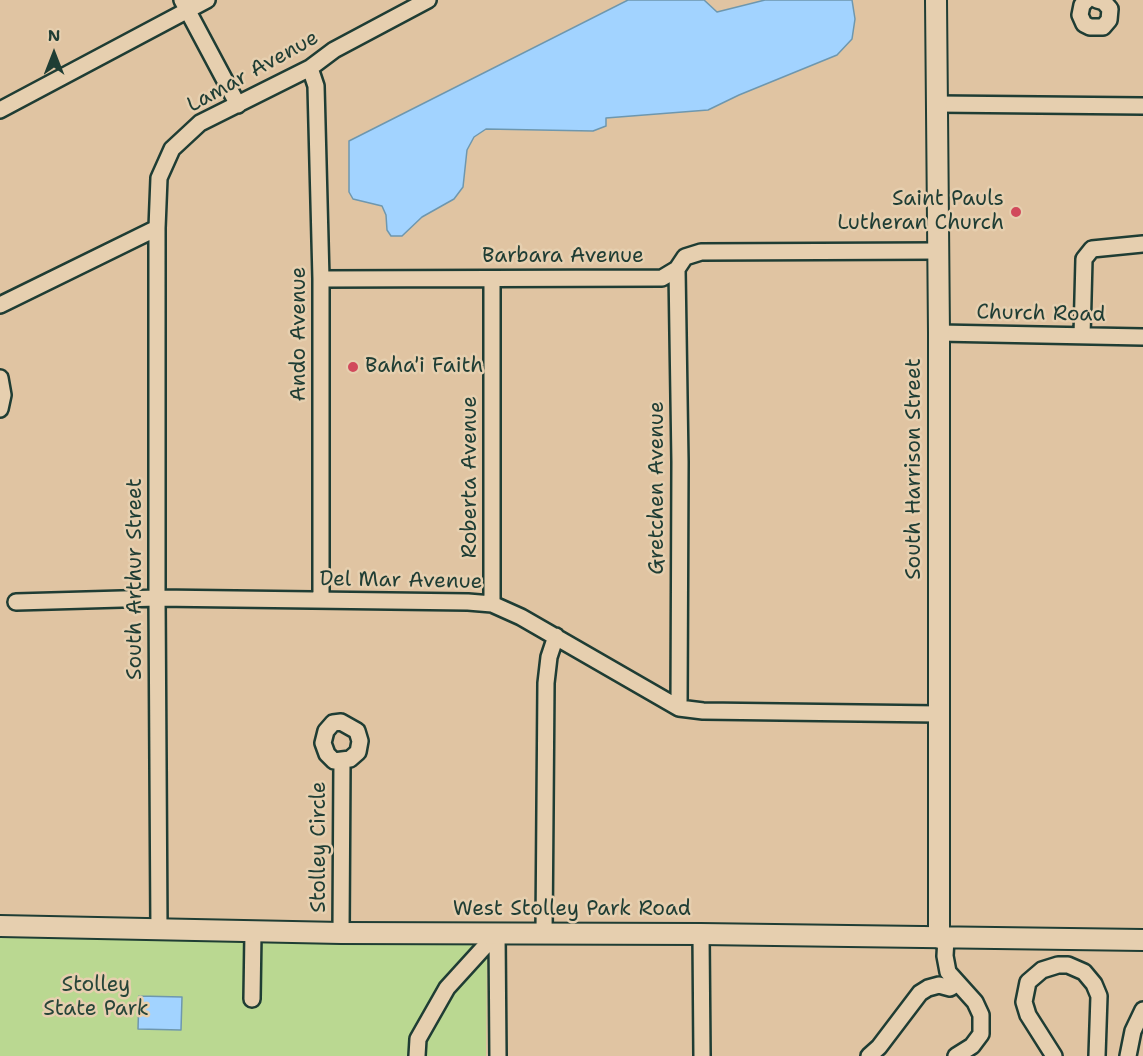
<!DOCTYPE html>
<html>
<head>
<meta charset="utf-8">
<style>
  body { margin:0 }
  #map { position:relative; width:1143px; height:1056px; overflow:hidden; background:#e0c4a2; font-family:"Shantell Sans",sans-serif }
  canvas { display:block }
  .north { position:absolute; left:24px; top:24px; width:60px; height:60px; -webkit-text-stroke:4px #e6cfaf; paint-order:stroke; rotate:0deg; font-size:16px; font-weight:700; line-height:24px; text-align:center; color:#1f3d34 }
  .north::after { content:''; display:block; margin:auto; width:21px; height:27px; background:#1f3d34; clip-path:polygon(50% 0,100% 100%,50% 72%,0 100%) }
</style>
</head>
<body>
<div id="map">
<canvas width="1143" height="1056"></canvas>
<div class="north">N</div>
</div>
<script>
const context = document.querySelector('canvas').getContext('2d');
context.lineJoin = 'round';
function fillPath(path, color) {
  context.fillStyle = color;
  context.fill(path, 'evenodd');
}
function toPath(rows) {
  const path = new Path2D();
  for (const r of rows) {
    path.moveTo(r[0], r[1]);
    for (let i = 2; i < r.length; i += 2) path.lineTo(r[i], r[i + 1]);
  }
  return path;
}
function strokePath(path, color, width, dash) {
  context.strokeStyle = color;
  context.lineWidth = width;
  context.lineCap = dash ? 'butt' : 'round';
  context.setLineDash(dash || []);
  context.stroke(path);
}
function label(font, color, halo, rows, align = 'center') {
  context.font = font + ' "Shantell Sans",sans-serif';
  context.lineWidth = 5;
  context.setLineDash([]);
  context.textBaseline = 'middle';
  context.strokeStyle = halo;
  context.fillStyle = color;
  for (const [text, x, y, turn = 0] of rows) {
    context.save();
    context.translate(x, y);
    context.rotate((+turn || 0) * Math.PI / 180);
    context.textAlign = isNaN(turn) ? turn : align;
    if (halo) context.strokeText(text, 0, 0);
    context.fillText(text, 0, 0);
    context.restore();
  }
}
fillPath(toPath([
  [0,937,487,945,486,1056,0,1056]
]), '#bad891');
const water = toPath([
  [628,0,704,0,717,12,765,0,852,0,855,19,852,39,837,55,739,95,708,110,606,118,606,126,593,131,486,129,474,137,467,150,463,187,454,199,422,217,402,236,391,236,387,230,386,215,382,206,353,199,349,192,349,141,628,0],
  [139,996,182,997,181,1030,138,1029,139,996]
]);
fillPath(water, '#a2d3ff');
strokePath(water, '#6e97ae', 1.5);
const minor = toPath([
  [182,0,238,105],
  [1087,0,1082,5,1080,15,1084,24,1090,27,1103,27,1109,20,1110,9,1104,2,1097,0],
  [310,68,316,86,321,279,321,600],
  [937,104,1143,106],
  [0,110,207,0],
  [677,269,680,462,679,708],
  [321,279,662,278,677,269,685,257,701,252,938,251],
  [0,305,157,228],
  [939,333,1143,337],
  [1082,336,1084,259,1092,249,1143,244],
  [0,378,3,395,0,409],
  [16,602,157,598,468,602,492,604,521,617,679,708,703,711,938,714],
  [492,604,492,279],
  [341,722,357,731,360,741,358,752,350,759,334,761,327,754,323,743,326,731,333,723,341,722],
  [159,930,157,598,157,228,159,178,172,149,200,123,310,68,334,50,428,0],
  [341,933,342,761],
  [497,933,498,1056],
  [544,933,546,683,549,657,556,636],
  [701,934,702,1056],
  [946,938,945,956,948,972,975,1002,981,1015,981,1034,972,1046,956,1056],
  [252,999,253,932],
  [417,1056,418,1039,447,988,497,933],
  [869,1056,879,1047,920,993,928,988,939,985,950,988,958,983],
  [1054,1056,1028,1015,1024,1002,1028,982,1042,970,1058,965,1068,965,1084,972,1094,984,1099,996,1097,1056],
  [1128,1056,1133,1031,1143,1010]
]);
const major = toPath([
  [936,0,939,333,939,938],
  [0,926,341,933,701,934,1143,940]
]);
strokePath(minor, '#1f3d34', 20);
strokePath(major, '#1f3d34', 24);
strokePath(minor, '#e6cfaf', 15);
strokePath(major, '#e6cfaf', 20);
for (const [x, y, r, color] of [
  [1016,212,6,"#d1495b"],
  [353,367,6,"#d1495b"]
]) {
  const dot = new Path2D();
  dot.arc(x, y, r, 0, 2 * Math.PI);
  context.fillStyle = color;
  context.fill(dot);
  strokePath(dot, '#e6cfaf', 2);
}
label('21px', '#1f3d34', '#e6cfaf', [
  ["Lamar Avenue",253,72,-29],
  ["Barbara Avenue",563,257],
  ["Church Road",1041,314,1],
  ["Ando Avenue",300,334,-90],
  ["South Harrison Street",915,469,-90],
  ["Roberta Avenue",471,477,-90],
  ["Gretchen Avenue",658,488,-90],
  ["South Arthur Street",136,579,-90],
  ["Del Mar Avenue",401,581,1],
  ["Stolley Circle",320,847,-90],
  ["West Stolley Park Road",572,910]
]);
label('21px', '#1f3d34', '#e6cfaf', [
  ["Saint Pauls",1004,200],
  ["Lutheran Church",1004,224],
  ["Baha'i Faith",365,367,"left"]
], 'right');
label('21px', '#274539', '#e6cfaf', [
  ["Stolley",96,986],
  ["State Park",96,1010]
]);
</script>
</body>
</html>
